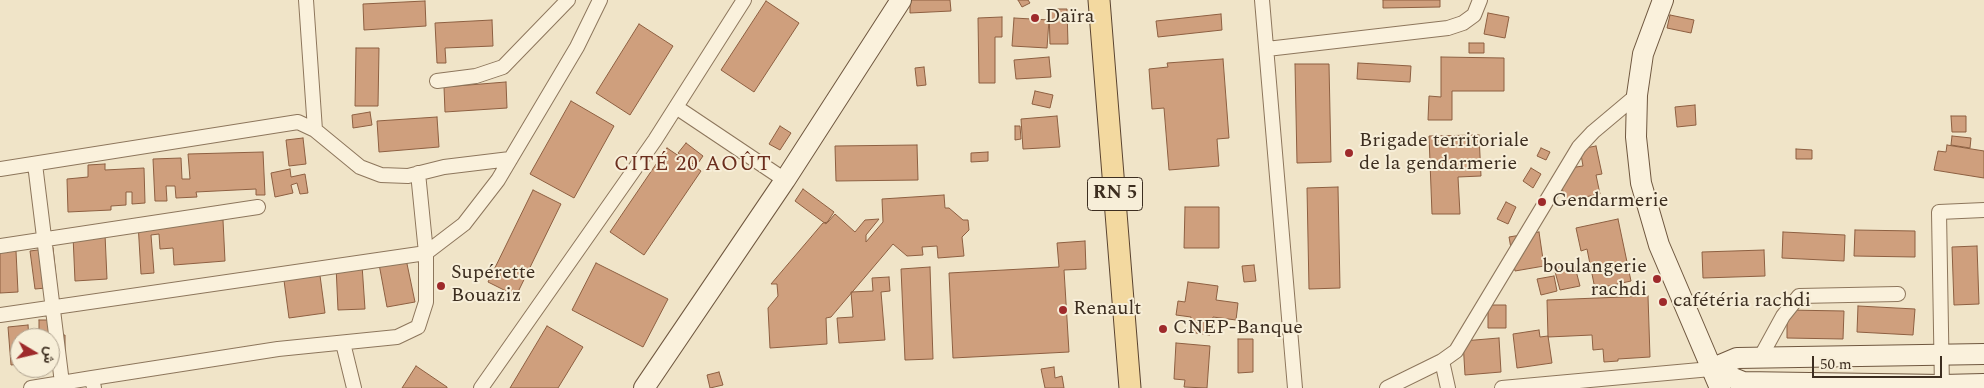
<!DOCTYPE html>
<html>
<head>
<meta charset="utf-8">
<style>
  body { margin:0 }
  #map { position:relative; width:1984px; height:388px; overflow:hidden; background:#f0e4c8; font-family:Spectral,Vazirmatn,serif }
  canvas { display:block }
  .north { position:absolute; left:10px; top:328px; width:50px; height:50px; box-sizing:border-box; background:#f7eed8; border:1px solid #ada18e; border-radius:50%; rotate:99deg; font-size:14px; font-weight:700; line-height:20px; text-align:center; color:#3d2e20 }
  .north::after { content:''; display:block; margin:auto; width:18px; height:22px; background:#9e2a2b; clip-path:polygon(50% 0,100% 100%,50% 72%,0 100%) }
  .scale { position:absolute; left:1812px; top:356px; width:130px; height:22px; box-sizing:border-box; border:2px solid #3d2e20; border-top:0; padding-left:6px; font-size:15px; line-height:18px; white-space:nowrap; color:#3d2e20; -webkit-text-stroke:4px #f7eed8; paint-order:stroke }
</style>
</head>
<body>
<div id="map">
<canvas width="1984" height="388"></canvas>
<div class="north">ش</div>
<div class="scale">50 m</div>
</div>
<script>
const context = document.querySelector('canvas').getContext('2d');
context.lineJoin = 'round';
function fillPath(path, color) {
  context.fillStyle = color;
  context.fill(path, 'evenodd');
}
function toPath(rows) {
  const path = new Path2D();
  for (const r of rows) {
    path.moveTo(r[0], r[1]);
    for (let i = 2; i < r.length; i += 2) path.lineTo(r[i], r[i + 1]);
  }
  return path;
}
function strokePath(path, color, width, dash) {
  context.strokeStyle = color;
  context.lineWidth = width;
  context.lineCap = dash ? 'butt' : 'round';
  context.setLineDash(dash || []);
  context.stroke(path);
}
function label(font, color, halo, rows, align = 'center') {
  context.font = font + ' Spectral,serif';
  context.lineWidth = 4;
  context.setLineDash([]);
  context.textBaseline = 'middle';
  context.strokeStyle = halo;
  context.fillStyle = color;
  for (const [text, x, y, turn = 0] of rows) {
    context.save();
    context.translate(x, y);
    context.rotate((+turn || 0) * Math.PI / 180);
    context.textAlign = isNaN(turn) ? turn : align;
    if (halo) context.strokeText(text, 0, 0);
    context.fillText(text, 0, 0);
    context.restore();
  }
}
const building = toPath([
  [910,0,950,0,951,11,910,13,910,0],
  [1018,0,1028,0,1030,3,1022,7,1018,0],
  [1383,0,1440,0,1440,7,1383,8,1383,0],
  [425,1,426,26,364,30,363,4,425,1],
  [766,1,799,23,754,92,721,70,766,1],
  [1049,9,1067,9,1068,44,1050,44,1049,9],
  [1488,13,1509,17,1505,38,1484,34,1488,13],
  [1221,14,1222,30,1158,37,1156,21,1221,14],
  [1670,15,1694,20,1691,33,1667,28,1670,15],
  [1002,17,1002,37,995,37,995,83,979,83,978,18,1002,17],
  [1014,18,1049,20,1047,48,1012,46,1014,18],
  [492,20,493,46,445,48,446,63,437,63,435,23,492,20],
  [639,24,673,46,630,115,596,93,639,24],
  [1469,43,1484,43,1484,53,1469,53,1469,43],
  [356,48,379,48,378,106,355,106,356,48],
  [1049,57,1051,77,1016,79,1014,60,1049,57],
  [1441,57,1504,58,1504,91,1452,91,1452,120,1428,120,1429,96,1441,97,1441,57],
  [1223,59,1229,138,1217,139,1219,166,1169,170,1164,108,1152,109,1149,69,1168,67,1167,63,1223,59],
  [1358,63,1411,66,1410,82,1357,79,1358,63],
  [1295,64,1329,64,1331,162,1297,163,1295,64],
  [924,67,926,85,917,86,915,68,924,67],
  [506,82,507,108,445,112,444,87,506,82],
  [1035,91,1053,95,1050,108,1032,104,1035,91],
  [571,101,614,126,574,198,530,174,571,101],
  [1695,105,1696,125,1677,127,1675,107,1695,105],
  [370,112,372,125,353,128,352,115,370,112],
  [1057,116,1060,147,1023,149,1021,119,1057,116],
  [1951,116,1966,116,1966,132,1952,132,1951,116],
  [437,117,439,147,379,152,377,121,437,117],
  [780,126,791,133,780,150,769,144,780,126],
  [1015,126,1020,126,1021,139,1015,140,1015,126],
  [1479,135,1481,176,1458,177,1460,214,1432,214,1429,136,1479,135],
  [1952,136,1971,138,1970,148,1951,145,1952,136],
  [303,138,306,164,289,166,286,140,303,138],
  [686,143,703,156,696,166,678,153,686,143],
  [917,145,918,180,836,181,835,146,917,145],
  [1947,145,1984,151,1984,178,1934,170,1938,151,1946,152,1947,145],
  [1596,146,1602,174,1596,175,1600,194,1565,201,1560,178,1570,176,1569,168,1583,166,1580,149,1596,146],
  [667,148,701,171,644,255,610,232,667,148],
  [1541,148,1550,152,1546,160,1537,156,1541,148],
  [1796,149,1812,150,1812,159,1796,159,1796,149],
  [263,152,265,195,256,195,256,189,196,192,197,197,176,198,175,186,166,186,167,201,155,201,153,159,181,158,182,179,190,179,188,154,263,152],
  [988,152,988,161,971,162,971,153,988,152],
  [105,164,105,170,144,168,145,203,132,204,132,192,126,192,126,205,111,206,111,210,68,212,67,179,88,177,88,165,105,164],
  [1531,168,1541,174,1533,188,1523,181,1531,168],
  [290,169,291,177,305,174,308,193,300,194,297,183,291,185,293,193,275,197,271,173,290,169],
  [1338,187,1340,288,1309,289,1307,188,1338,187],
  [803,189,834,212,826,224,795,201,803,189],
  [533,190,561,204,516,296,488,282,533,190],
  [944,195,945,208,949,208,963,220,968,220,969,230,962,237,964,256,938,258,937,246,922,247,923,255,907,256,893,244,831,317,826,318,827,344,770,348,768,308,778,296,777,284,771,284,823,223,828,222,835,214,855,232,865,220,879,219,866,235,866,242,883,222,882,199,944,195],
  [1506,202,1516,207,1508,224,1497,219,1506,202],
  [1185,207,1219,207,1219,248,1184,248,1185,207],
  [1618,219,1631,281,1595,289,1587,249,1581,251,1576,228,1618,219],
  [223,220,225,261,174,265,173,248,160,249,159,234,151,235,154,273,141,274,138,223,181,224,223,220],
  [1855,230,1915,231,1915,257,1854,256,1855,230],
  [1539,232,1544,266,1515,271,1509,237,1539,232],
  [1783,232,1845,235,1844,261,1782,258,1783,232],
  [105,234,107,279,75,281,73,236,105,234],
  [1085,241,1086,269,1064,270,1069,352,953,358,949,273,1059,267,1057,243,1085,241],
  [1977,246,1979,304,1954,305,1952,247,1977,246],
  [53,248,57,287,35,289,30,251,53,248],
  [1764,250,1765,276,1703,278,1702,252,1764,250],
  [16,251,18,292,0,293,0,252,16,251],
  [406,259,415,302,387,307,379,264,406,259],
  [596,263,668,299,643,347,572,310,596,263],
  [1574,263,1580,286,1560,290,1554,268,1574,263],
  [362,265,365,309,338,310,336,266,362,265],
  [1254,265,1256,281,1244,282,1242,266,1254,265],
  [930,267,933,359,905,360,901,269,930,267],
  [319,268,325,313,289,318,283,273,319,268],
  [1554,276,1557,291,1541,295,1537,279,1554,276],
  [889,277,890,291,881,292,885,340,839,343,837,318,853,317,851,292,873,291,872,278,889,277],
  [1188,282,1218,286,1216,300,1238,303,1236,320,1213,317,1210,335,1189,332,1191,317,1176,315,1178,301,1185,302,1188,282],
  [1648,296,1650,357,1618,359,1618,361,1604,362,1603,349,1593,350,1592,335,1548,337,1547,300,1648,296],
  [1488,305,1506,305,1506,328,1488,328,1488,305],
  [1858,306,1915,309,1913,335,1857,332,1858,306],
  [1787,310,1844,311,1843,339,1787,338,1787,310],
  [39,320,49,320,50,336,65,335,65,361,50,361,50,338,39,338,39,320],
  [28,325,29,338,20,338,20,364,11,365,8,327,28,325],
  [547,326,583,347,558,388,510,388,547,326],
  [1539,330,1540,337,1548,336,1552,363,1517,368,1513,334,1539,330],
  [1499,338,1501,372,1465,375,1463,341,1499,338],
  [1238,339,1253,339,1253,372,1238,373,1238,339],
  [1176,343,1210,346,1207,388,1184,387,1185,380,1174,379,1176,343],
  [416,366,447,387,447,388,402,388,416,366],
  [1054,367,1055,378,1062,376,1064,388,1045,388,1041,369,1054,367],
  [719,372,723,385,710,388,707,375,719,372]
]);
fillPath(building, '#cf9f7d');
strokePath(building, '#8d5f41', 1);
const street = toPath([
  [306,0,315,130],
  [1262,0,1295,388],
  [1267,49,1448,28,1463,23,1474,15,1480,0],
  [437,81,476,76,503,67,568,0],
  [676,107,785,180],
  [35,164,62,383],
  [0,169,298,122,315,130,360,167,381,175,408,176,444,167,510,159],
  [0,246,258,207],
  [0,315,426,253,464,224,498,180,577,47,600,0],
  [343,343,354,388],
  [1760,358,1783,316,1799,296,1898,294],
  [1442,361,1448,388],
  [31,388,92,378],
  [94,388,92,378,278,349,397,337,418,327,426,302,426,253,418,173],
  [481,388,655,140,744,0],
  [1387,388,1442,361,1456,351,1579,147,1593,132,1637,95],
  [1502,388,1711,369],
  [1942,388,1939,212,1984,210]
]);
const secondary = toPath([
  [1663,0,1643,54,1637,95,1636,137,1641,183,1659,245,1720,388],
  [1711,369,1743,382,1942,385,1984,384],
  [1711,369,1737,358,1984,354],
  [644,388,785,180,901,0]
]);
const primary = toPath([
  [1099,0,1130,388]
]);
strokePath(street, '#8d765c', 16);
strokePath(secondary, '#6f573f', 22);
strokePath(primary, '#5b4430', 23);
strokePath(street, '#faf1dc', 14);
strokePath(secondary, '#faf1dc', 20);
strokePath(primary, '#f3d9a0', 21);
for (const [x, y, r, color] of [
  [1035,18,5,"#9e2a2b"],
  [1349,153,5,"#9e2a2b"],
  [1542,202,5,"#9e2a2b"],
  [1657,279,5,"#9e2a2b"],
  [441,286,5,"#9e2a2b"],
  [1663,302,5,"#9e2a2b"],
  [1063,310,5,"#9e2a2b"],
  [1163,329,5,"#9e2a2b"]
]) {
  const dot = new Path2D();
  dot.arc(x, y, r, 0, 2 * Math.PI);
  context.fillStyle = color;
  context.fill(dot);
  strokePath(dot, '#f7eed8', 2);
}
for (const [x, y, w] of [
  [1115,194,55]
]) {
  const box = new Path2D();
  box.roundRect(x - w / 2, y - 16.5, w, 33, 4);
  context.fillStyle = '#f7eed8';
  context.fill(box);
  strokePath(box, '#3d2e20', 1);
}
label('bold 19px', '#3d2e20', null, [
  ["RN 5",1115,194]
]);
label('20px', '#3d2e20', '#f7eed8', [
  ["Daïra",1045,18],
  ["Brigade territoriale",1359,142],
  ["de la gendarmerie",1359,165],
  ["Gendarmerie",1552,202],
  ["boulangerie",1647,268,"right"],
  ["rachdi",1647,291,"right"],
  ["Supérette",451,274],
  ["Bouaziz",451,297],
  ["cafétéria rachdi",1673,302],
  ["Renault",1073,310],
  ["CNEP-Banque",1173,329]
], 'left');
context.letterSpacing = '1px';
label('21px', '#6b2e1e', '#f7eed8', [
  ["CITÉ 20 AOÛT",693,166]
]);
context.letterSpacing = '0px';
</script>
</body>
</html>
